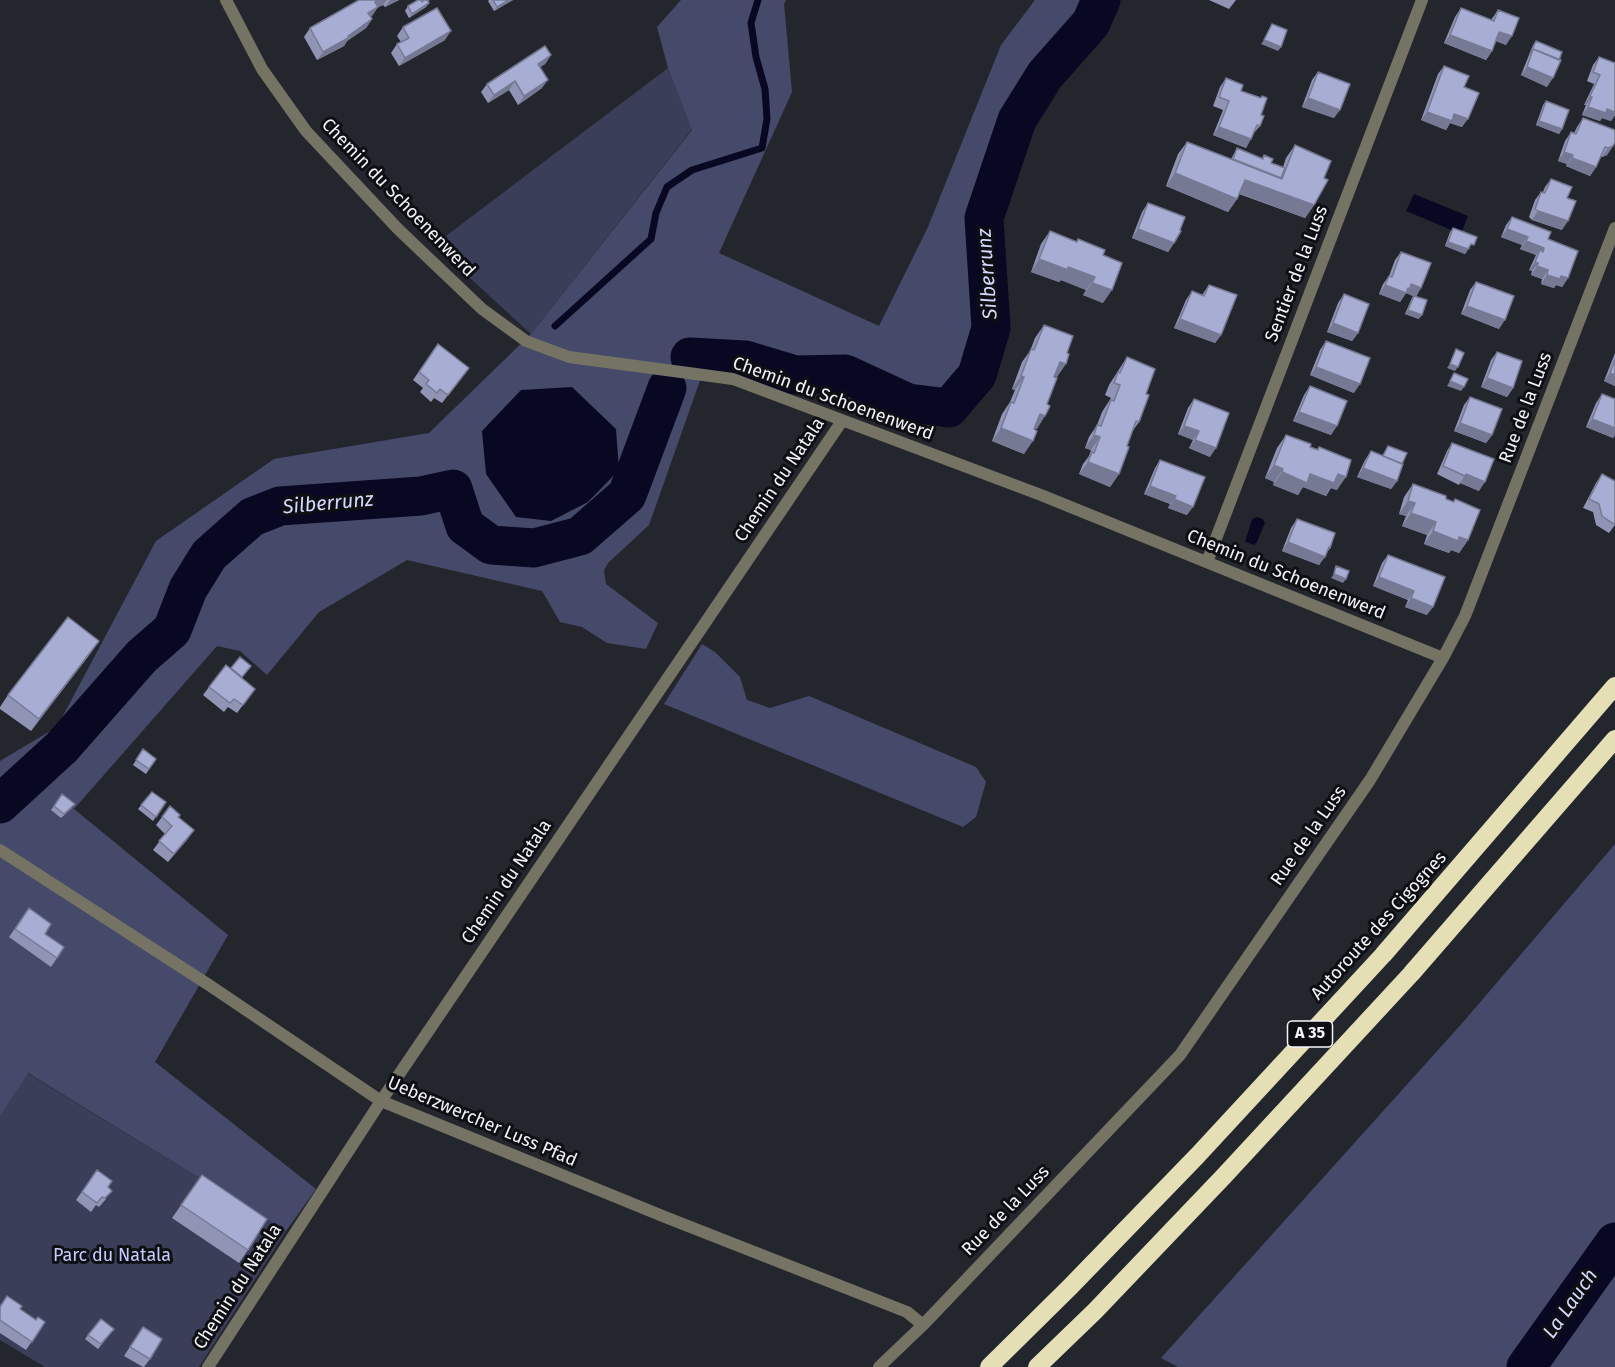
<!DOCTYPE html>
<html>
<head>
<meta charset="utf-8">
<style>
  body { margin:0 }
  canvas { display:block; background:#24262e }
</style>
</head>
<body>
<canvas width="1615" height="1367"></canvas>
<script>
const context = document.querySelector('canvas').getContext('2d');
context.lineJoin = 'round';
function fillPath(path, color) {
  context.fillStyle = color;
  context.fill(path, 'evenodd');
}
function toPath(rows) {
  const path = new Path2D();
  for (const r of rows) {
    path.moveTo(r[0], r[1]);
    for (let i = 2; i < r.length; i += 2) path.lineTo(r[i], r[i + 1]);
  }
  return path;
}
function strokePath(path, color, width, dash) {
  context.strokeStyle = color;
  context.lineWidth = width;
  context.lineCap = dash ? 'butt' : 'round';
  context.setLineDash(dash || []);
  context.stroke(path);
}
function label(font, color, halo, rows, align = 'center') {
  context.font = font + ' "Fira Sans",sans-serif';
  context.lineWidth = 6;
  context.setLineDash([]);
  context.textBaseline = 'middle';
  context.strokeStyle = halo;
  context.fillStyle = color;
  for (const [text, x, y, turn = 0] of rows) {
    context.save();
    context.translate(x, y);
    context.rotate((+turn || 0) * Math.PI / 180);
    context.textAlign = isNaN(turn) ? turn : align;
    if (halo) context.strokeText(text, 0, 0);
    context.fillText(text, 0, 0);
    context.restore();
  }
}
fillPath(toPath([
  [668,68,692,129,531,334,434,245],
  [27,1073,286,1231,199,1367,45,1367,0,1340,0,1116]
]), '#3b3e58');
fillPath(toPath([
  [681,0,786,0,784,4,792,92,719,253,879,326,928,227,1001,45,1035,0,1104,0,1092,26,982,178,992,294,936,429,790,386,703,372,649,525,608,563,604,570,606,584,658,623,646,649,607,643,582,627,560,622,542,591,407,560,319,612,267,675,240,651,217,646,74,809,228,935,155,1062,316,1189,286,1231,28,1073,0,1116,0,761,57,727,156,541,274,459,429,433,531,334,692,130,668,68,657,27],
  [702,644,715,652,740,677,747,700,770,708,809,696,976,767,986,782,976,817,963,827,664,704],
  [1615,844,1615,1367,1178,1367,1161,1358,1465,1020]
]), '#464a6a');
fillPath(toPath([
  [1414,194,1468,216,1461,234,1406,211],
  [572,387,616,429,619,470,588,502,551,521,516,517,486,474,482,431,521,390],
  [1257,517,1263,519,1265,523,1257,542,1254,545,1245,542,1252,519]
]), '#090823');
strokePath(toPath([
  [555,326,651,239,656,213,667,187,692,170,762,148,767,119,765,89,756,57,751,23,758,0]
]), '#090823', 7);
strokePath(toPath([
  [690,357,745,360,795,375,845,374,908,403,949,408,977,375,991,328,984,218,1017,120,1045,75,1091,23,1101,0],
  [0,804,61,748,141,657,172,630,188,589,209,555,252,517,280,506,421,496,453,489,465,526,491,545,534,548,580,536,627,495,667,388],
  [1526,1367,1615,1242]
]), '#090823', 39);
strokePath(toPath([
  [226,0,262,69,306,131,398,229,482,309,526,341,569,357,733,379,1041,495,1443,658],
  [1207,562,1422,0],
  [0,850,209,985,381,1101,665,1217,907,1312,923,1325],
  [208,1367,381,1101,842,421],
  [879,1367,923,1325,1180,1055,1370,780,1443,658,1465,616,1615,228]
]), '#757363', 12);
strokePath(toPath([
  [989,1367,1070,1287,1197,1156,1383,955,1615,686],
  [1037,1367,1095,1311,1224,1176,1411,974,1615,739]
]), '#e5dfb6', 18);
fillPath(toPath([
  [359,0,399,0,385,7,383,5,378,7,371,17,372,19,366,28,347,41,344,46,317,60,304,37,310,28],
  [418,0,430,0,428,1,426,7,409,18,405,11,408,6],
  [489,0,513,0,494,11,488,1],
  [1209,0,1236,0,1229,9],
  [1461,8,1491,20,1498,10,1506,45,1496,41,1492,51,1486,60,1444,43,1455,17],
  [403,27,445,40,399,66,391,53,397,44,401,42,397,36],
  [1536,41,1559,60,1547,87,1521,75,1533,45],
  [551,55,545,64,540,67,542,88,518,105,509,90,488,103,481,92,487,84],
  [1599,57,1615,63,1615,115,1611,121,1602,118,1600,121,1582,115,1586,105,1584,105,1594,84,1587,81,1593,65],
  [1444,66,1464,87,1462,127,1450,123,1446,130,1421,120,1438,74],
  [1318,72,1334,118,1302,107,1312,80],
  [1226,78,1241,91,1261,115,1260,126,1253,134,1246,148,1213,135,1223,110,1213,106,1220,87],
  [1546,101,1562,129,1559,134,1536,125,1543,105],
  [1583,118,1613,146,1607,155,1602,157,1601,156,1596,167,1590,176,1566,166,1567,164,1558,161,1565,141,1571,132,1574,133,1577,127],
  [1187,142,1231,159,1237,148,1262,158,1264,155,1271,163,1283,167,1286,158,1295,145,1324,178,1314,205,1305,218,1239,194,1237,199,1228,212,1166,186,1178,154],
  [1551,179,1567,198,1562,230,1532,220,1529,217,1535,200,1541,192,1543,192,1545,187],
  [1148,203,1174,243,1168,252,1132,238,1142,212],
  [1512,217,1548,239,1568,278,1562,287,1556,285,1554,288,1541,284,1542,279,1531,275,1532,271,1529,270,1536,255,1520,249,1522,245,1501,237,1506,225],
  [1453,228,1471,249,1469,248,1465,254,1445,246,1450,232],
  [1050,231,1103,255,1103,303,1083,295,1086,290,1061,280,1059,282,1031,272,1041,244],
  [1401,252,1416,296,1419,319,1405,314,1411,300,1413,296,1406,293,1400,302,1379,294,1383,284,1389,276,1395,260],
  [1476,282,1499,329,1461,314,1470,290],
  [1209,285,1221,335,1215,343,1174,328,1186,300,1192,291,1202,295],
  [1344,294,1358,333,1352,341,1327,332,1338,303],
  [1044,325,1057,377,1055,376,1037,429,1035,428,1024,454,992,441,1002,414,1010,402,1015,390,1012,389,1022,362,1030,351,1035,338],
  [1326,341,1354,393,1310,375,1320,350],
  [438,344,463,376,442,403,434,398,431,402,420,392,423,388,413,380],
  [1497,352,1513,388,1507,397,1481,387,1491,360],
  [1615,353,1615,386,1604,381],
  [1127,357,1146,394,1139,422,1132,432,1127,446,1119,474,1110,487,1079,474,1083,464,1089,456,1091,450,1085,448,1089,437,1097,425,1102,412,1111,398,1105,395,1109,385],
  [1310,386,1331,435,1293,421,1304,395],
  [1602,394,1615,399,1615,435,1613,438,1586,427,1596,403],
  [1470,397,1492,435,1486,443,1454,431,1464,405],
  [1194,399,1210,457,1189,448,1193,440,1178,434,1188,408],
  [1286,435,1310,447,1317,449,1319,447,1337,490,1331,488,1326,496,1303,487,1298,495,1273,485,1274,482,1265,478,1277,448],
  [1452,443,1479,491,1460,483,1459,485,1437,474,1447,451],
  [1388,446,1402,464,1397,481,1391,489,1357,477,1365,460,1371,451,1382,456],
  [1160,460,1187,515,1168,508,1170,504,1144,494,1155,468],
  [1602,474,1615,525,1609,533,1596,525,1593,512,1583,508,1596,483],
  [1413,484,1446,499,1453,502,1455,499,1468,540,1459,553,1451,550,1449,553,1424,544,1427,535,1402,526,1406,516,1399,514,1404,497],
  [1297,519,1330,548,1319,565,1282,551,1291,528],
  [1388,555,1427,615,1405,607,1408,600,1373,586,1382,563],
  [90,654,31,731,0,709,0,707,8,695],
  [242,678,255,689,237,713,228,707,224,712,203,695,209,687],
  [143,749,156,759,146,774,133,765],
  [152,792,166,802,153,821,138,809],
  [62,794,72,808,61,818,51,810],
  [180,815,179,818,194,830,168,862,153,850,165,834,156,825,162,817],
  [29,908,45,934,57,958,51,967,9,937],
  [97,1170,106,1199,99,1207,96,1205,91,1212,76,1200],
  [202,1175,248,1250,239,1263,172,1218],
  [0,1307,20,1309,36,1320,45,1322,26,1350,0,1333],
  [143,1327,150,1359,144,1367,143,1367,124,1356],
  [114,1329,98,1349,85,1339,88,1335]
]), '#9095b5');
fillPath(toPath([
  [380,0,387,0,383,5,369,11,375,2],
  [390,0,399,0,385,7],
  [509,0,513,0,494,11,497,7],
  [429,3,426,7,409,18,412,14],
  [378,7,372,16,362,22,368,13],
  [372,19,366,28,347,41,344,46,317,60,323,52],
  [451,31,445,40,399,66,405,58],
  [1499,32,1512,36,1506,45,1493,40],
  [1450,35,1492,51,1486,60,1444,43],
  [1264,40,1281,47,1278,51,1261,44],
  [551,55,545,64,532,72,538,64],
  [1527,67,1553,78,1547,87,1521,75],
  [548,80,542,88,518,105,524,96],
  [515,81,509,90,488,103,494,95],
  [1590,96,1592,97,1586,105,1584,105],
  [1308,98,1340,110,1334,118,1302,107],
  [1588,107,1607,109,1615,112,1615,115,1611,121,1602,118,1600,121,1582,115],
  [1427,112,1454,114,1468,119,1462,127,1450,123,1446,130,1421,120],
  [1539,121,1562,129,1559,134,1536,125],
  [1219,127,1251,139,1246,148,1213,135],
  [1613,146,1607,155,1602,157,1608,148],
  [1564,152,1573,155,1567,164,1558,161],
  [1572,158,1596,167,1590,176,1566,166],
  [1175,173,1237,199,1228,212,1166,186],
  [1245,180,1314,205,1305,218,1236,192],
  [1538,211,1568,221,1562,230,1532,220],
  [1138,229,1174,243,1168,252,1132,238],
  [1507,229,1528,237,1522,245,1501,237],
  [1526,241,1544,248,1538,256,1540,250,1536,255,1520,249],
  [1448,242,1468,249,1465,254,1445,246],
  [1039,259,1068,267,1095,277,1086,290,1061,280,1059,282,1031,272],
  [1535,262,1538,263,1532,271,1529,270],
  [1537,266,1548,270,1542,279,1531,275],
  [1547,275,1561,276,1568,278,1562,287,1556,285,1554,288,1541,284],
  [1092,283,1112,290,1103,303,1083,295],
  [1411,284,1421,288,1416,297,1406,293,1400,302,1379,294,1385,285],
  [1467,306,1505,320,1499,329,1461,314],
  [1408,310,1422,315,1419,319,1405,314],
  [1180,319,1221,335,1215,343,1174,328],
  [1333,323,1358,333,1352,341,1327,332],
  [1060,362,1066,364,1057,377,1051,375],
  [1450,364,1458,367,1455,371,1447,368],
  [1316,367,1360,384,1354,393,1310,375],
  [1610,373,1615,375,1615,386,1604,381],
  [1021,376,1024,377,1015,390,1012,389],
  [1487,378,1513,388,1507,397,1481,387],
  [1450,381,1464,387,1461,391,1447,386],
  [1299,412,1337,426,1331,435,1293,421],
  [1040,414,1045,416,1037,429,1031,427],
  [1592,419,1615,428,1615,435,1613,438,1586,427],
  [1460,423,1492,435,1486,443,1454,431],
  [1184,426,1199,431,1193,440,1178,434],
  [1001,428,1033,441,1024,454,992,441],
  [1094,435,1100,437,1091,450,1085,448],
  [1195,440,1216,448,1210,457,1189,448],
  [1088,462,1119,474,1110,487,1079,474],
  [1274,465,1283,469,1274,482,1265,478],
  [1363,468,1397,481,1391,489,1357,477],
  [1282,472,1338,474,1346,477,1337,490,1331,488,1326,496,1303,487,1298,495,1273,485],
  [1466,474,1485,482,1479,491,1460,483],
  [1150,486,1176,496,1170,504,1144,494],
  [1174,499,1193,507,1187,515,1168,508],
  [1408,501,1415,503,1406,516,1399,514],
  [1411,513,1436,522,1427,535,1402,526],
  [1433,531,1459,537,1468,540,1459,553,1451,550,1449,553,1424,544],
  [1288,542,1325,557,1319,565,1282,551],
  [1334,574,1346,579,1343,583,1331,578],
  [1379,577,1414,591,1408,600,1373,586],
  [1411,598,1433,607,1427,615,1405,607],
  [99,641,90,654,31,731,39,719],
  [194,830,188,839,168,862,174,854]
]), '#757994');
const building = toPath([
  [359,0,380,0,375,2,378,7,368,13,372,19,348,36,350,37,323,52,310,28,359,0],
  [418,0,421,0,422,2,424,0,427,0,429,3,412,14,408,6,418,0],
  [493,0,509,0,497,7,493,0],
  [437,8,451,31,405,58,397,44,409,38,403,27,437,8],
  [1461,8,1494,21,1498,10,1519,18,1512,36,1499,32,1492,51,1450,35,1461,8],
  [1272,24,1287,30,1281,47,1264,40,1272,24],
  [1536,41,1562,52,1559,60,1533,49,1530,54,1536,41],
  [545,46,551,55,538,64,548,80,524,96,515,81,494,95,487,84,545,46],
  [1533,49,1561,60,1553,78,1527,67,1533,49],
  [1599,57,1615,63,1615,112,1607,109,1606,113,1588,107,1592,97,1590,96,1600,75,1593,72,1599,57],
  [1444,66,1469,76,1464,87,1479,93,1468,119,1454,114,1452,121,1427,112,1444,66],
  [1318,72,1350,84,1340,110,1308,98,1318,72],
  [1226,78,1243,85,1241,91,1261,98,1262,96,1267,98,1261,115,1264,116,1260,126,1257,125,1251,139,1219,127,1229,101,1219,97,1226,78],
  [1546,101,1569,110,1562,129,1539,121,1546,101],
  [1583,118,1615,130,1615,142,1613,146,1608,148,1605,147,1596,167,1572,158,1573,155,1564,152,1571,132,1576,134,1583,118],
  [1187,142,1282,179,1295,145,1331,161,1324,178,1328,180,1314,205,1245,180,1237,199,1175,173,1187,142],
  [1237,148,1263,159,1264,155,1273,159,1271,163,1285,168,1281,178,1233,159,1237,148],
  [1551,179,1572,187,1567,198,1576,201,1568,221,1538,211,1535,209,1541,192,1545,193,1551,179],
  [1148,203,1185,217,1180,230,1181,231,1174,243,1138,229,1148,203],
  [1512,217,1551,232,1548,239,1578,251,1568,278,1561,276,1560,279,1547,275,1548,270,1537,266,1538,263,1535,262,1540,250,1543,252,1544,248,1526,241,1528,237,1507,229,1512,217],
  [1453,228,1477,237,1474,245,1471,244,1468,249,1448,242,1453,228],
  [1050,231,1077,242,1078,239,1105,250,1103,255,1122,263,1112,290,1092,283,1095,277,1068,267,1068,270,1039,259,1050,231],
  [1401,252,1431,263,1421,288,1411,284,1410,289,1408,288,1406,293,1385,285,1389,276,1392,277,1401,252],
  [1476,282,1514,296,1505,320,1467,306,1476,282],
  [1209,285,1237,295,1221,335,1180,319,1192,291,1204,296,1209,285],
  [1344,294,1369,304,1358,333,1333,323,1344,294],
  [1414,296,1427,300,1422,315,1408,310,1414,296],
  [1044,325,1073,336,1067,353,1069,354,1066,364,1060,362,1054,377,1057,378,1047,404,1050,406,1045,416,1040,414,1034,429,1037,431,1033,441,1001,428,1011,402,1014,403,1024,377,1021,376,1031,349,1034,350,1044,325],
  [1326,341,1370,358,1360,384,1316,367,1326,341],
  [438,344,469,368,448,395,440,389,437,393,426,384,429,380,419,372,438,344],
  [1456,349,1464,353,1458,367,1450,364,1456,349],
  [1497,352,1522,361,1513,388,1487,378,1497,352],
  [1127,357,1155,369,1146,394,1149,395,1139,422,1136,421,1127,446,1129,447,1119,474,1088,462,1092,452,1094,453,1100,437,1094,435,1097,425,1101,426,1111,400,1114,401,1120,385,1114,383,1118,372,1120,373,1127,357],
  [1615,360,1615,375,1610,373,1615,360],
  [1454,373,1468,379,1464,387,1450,381,1454,373],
  [1310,386,1347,401,1337,426,1299,412,1310,386],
  [1602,394,1615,399,1615,428,1592,419,1602,394],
  [1470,397,1502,409,1492,435,1460,423,1470,397],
  [1194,399,1229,413,1216,448,1195,440,1199,431,1184,426,1194,399],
  [1286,435,1311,444,1310,447,1318,450,1319,447,1351,460,1346,477,1338,474,1334,483,1310,474,1307,483,1282,472,1283,469,1274,465,1286,435],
  [1452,443,1494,459,1485,482,1466,474,1465,476,1443,466,1452,443],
  [1388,446,1407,453,1402,464,1383,456,1388,446],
  [1371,451,1403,464,1397,481,1363,468,1371,451],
  [1160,460,1205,477,1193,507,1174,499,1176,496,1150,486,1160,460],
  [1602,474,1615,481,1615,525,1602,516,1599,504,1589,499,1602,474],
  [1413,484,1446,496,1446,499,1454,502,1455,499,1480,510,1468,540,1459,537,1458,541,1433,531,1436,522,1411,513,1415,503,1408,501,1413,484],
  [1297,519,1335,533,1330,548,1329,547,1325,557,1288,542,1297,519],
  [1388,555,1445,577,1433,607,1411,598,1414,591,1379,577,1388,555],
  [1336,566,1349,571,1346,579,1334,574,1336,566],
  [68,617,99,641,39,719,8,695,68,617],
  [240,657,251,666,242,677,231,668,240,657],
  [226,665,255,689,243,705,234,699,230,703,209,687,226,665],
  [143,749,156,759,149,769,136,760,143,749],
  [152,792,166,802,156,817,141,805,152,792],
  [62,794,75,804,64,814,54,806,62,794],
  [170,806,180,815,178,817,194,830,174,854,159,841,172,826,162,817,170,806],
  [29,908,51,924,45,934,64,947,57,958,15,929,29,908],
  [97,1170,112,1181,108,1187,112,1191,105,1198,102,1197,97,1203,82,1192,97,1170],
  [202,1175,267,1219,248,1250,181,1205,202,1175],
  [7,1296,22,1306,20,1309,36,1320,38,1317,45,1322,32,1342,0,1320,0,1307,7,1296],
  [101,1319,114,1329,101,1344,88,1335,101,1319],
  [143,1327,162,1339,150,1359,130,1347,143,1327]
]);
fillPath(building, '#a7add3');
strokePath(building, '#757994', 1.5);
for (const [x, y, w] of [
  [1310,1034,45]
]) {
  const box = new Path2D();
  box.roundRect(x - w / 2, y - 13, w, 26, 4.5);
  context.fillStyle = '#0e0f13';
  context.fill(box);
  strokePath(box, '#f3f3f9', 1.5);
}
label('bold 16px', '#f3f3f9', null, [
  ["A 35",1310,1034]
]);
label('18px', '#f3f3f9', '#0e0f13', [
  ["Chemin du Schoenenwerd",398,198,46],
  ["Sentier de la Luss",1297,274,-69],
  ["Chemin du Schoenenwerd",833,399,20],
  ["Rue de la Luss",1526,408,-69],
  ["Chemin du Natala",780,480,-56],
  ["Chemin du Schoenenwerd",1286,575,22],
  ["Rue de la Luss",1309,836,-55],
  ["Chemin du Natala",507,882,-56],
  ["Autoroute des Cigognes",1379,926,-48],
  ["Ueberzwercher Luss Pfad",482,1122,23],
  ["Rue de la Luss",1006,1211,-46],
  ["Chemin du Natala",238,1287,-57]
]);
label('18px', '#c5ccfd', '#0e0f13', [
  ["Parc du Natala",112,1256]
]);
label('italic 20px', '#d4daff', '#0e0f13', [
  ["Silberrunz",988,274,-94],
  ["Silberrunz",328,504,-5],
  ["La Lauch",1571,1304,-55]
]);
</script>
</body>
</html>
